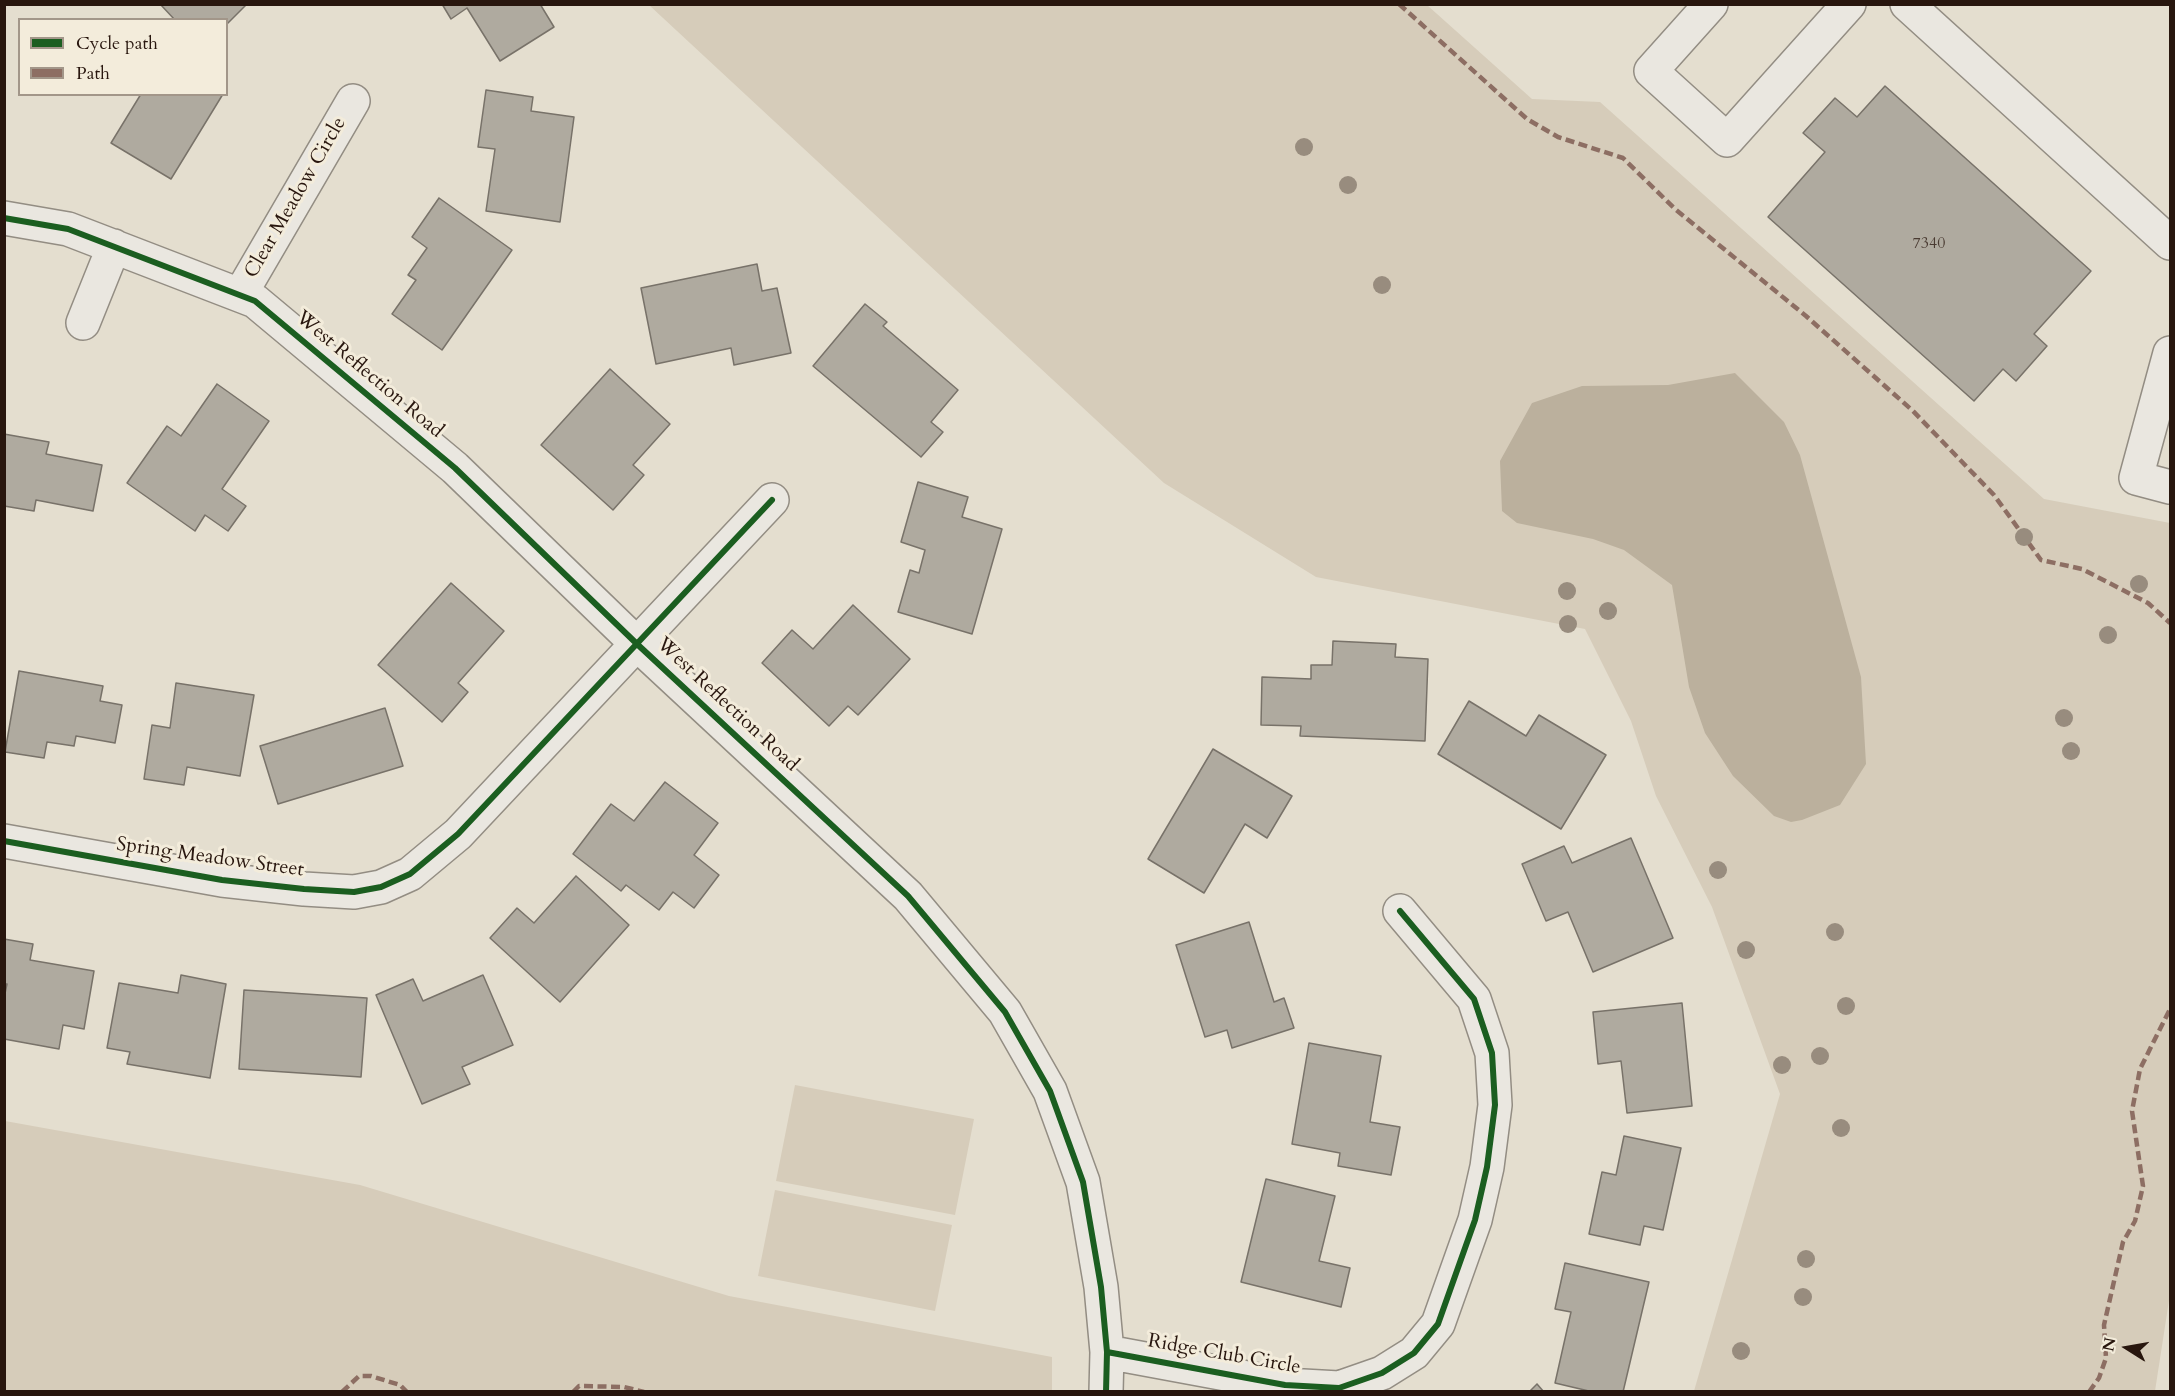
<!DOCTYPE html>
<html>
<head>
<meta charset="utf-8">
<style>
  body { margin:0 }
  #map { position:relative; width:2175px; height:1396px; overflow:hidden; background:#e4decf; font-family:Cardo,serif }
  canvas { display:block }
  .frame { position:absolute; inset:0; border:6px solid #28160e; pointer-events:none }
  .legend { position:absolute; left:18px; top:18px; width:210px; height:78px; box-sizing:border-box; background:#f3ecdb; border:2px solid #a29689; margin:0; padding:8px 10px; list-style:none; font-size:18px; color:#28160e }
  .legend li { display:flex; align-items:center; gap:12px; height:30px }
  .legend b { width:30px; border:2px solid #a29689 }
  .north { position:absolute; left:2097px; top:1318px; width:60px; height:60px; -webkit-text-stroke:4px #f3ecdb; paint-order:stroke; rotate:281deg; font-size:16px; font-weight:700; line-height:24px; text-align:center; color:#28160e }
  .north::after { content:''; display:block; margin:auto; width:21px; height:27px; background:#28160e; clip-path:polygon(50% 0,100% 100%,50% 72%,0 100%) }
</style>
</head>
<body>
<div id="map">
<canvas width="2175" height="1396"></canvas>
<div class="frame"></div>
<ul class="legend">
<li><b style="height:8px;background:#1b5e20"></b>Cycle path</li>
<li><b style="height:8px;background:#8d6e63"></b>Path</li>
</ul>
<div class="north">N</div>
</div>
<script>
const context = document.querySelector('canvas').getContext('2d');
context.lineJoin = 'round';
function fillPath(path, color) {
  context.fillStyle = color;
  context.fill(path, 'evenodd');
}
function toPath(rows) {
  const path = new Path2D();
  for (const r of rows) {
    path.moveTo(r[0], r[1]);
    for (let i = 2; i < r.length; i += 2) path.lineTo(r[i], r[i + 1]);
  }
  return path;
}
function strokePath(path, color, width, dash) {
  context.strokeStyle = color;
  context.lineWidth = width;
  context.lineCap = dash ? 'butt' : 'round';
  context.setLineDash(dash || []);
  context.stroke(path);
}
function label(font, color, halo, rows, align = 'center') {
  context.font = font + ' Cardo,serif';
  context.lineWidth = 6;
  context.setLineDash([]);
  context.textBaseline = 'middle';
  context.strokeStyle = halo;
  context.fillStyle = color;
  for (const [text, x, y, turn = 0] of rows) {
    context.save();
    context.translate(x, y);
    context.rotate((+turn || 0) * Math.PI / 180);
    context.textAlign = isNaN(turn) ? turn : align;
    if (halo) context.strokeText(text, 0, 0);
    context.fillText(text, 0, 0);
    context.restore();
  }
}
fillPath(toPath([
  [649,5,1427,5,1532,99,1600,102,2044,499,2170,523,2170,1294,2155,1391,1694,1391,1780,1094,1712,907,1656,796,1631,721,1585,629,1316,577,1164,483],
  [795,1085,974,1119,955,1215,776,1181],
  [5,1121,360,1185,729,1296,1052,1357,1052,1391,5,1391],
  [775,1190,952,1225,935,1311,758,1276]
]), '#d6ccba');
fillPath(toPath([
  [1735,373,1784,422,1800,455,1861,677,1866,764,1840,805,1802,820,1791,822,1774,816,1733,776,1705,733,1689,687,1672,585,1624,550,1593,539,1517,523,1502,511,1500,461,1532,403,1582,386,1668,385]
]), '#bbb09d');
const building = toPath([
  [160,4,247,4,226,25,226,20,175,20,160,4],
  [442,4,540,4,554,27,500,61,467,8,451,19,442,4],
  [1885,86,2091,271,2034,334,2047,346,2016,381,2003,369,1974,401,1768,217,1825,152,1803,133,1835,98,1857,117,1885,86],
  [486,90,533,97,531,111,574,117,560,222,486,211,495,149,478,147,486,90],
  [141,94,223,94,171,179,111,143,141,94],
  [439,198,512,250,442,350,392,314,416,280,408,275,427,248,412,237,439,198],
  [757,264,762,291,777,288,791,353,734,365,731,348,656,364,641,288,757,264],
  [865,304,887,322,883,326,958,390,931,422,943,432,921,457,813,366,865,304],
  [610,369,670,424,633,465,644,475,613,510,541,445,610,369],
  [217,384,269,421,222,489,246,506,228,531,205,515,195,531,127,483,167,426,181,436,217,384],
  [4,434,49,442,46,454,102,465,93,511,36,500,34,511,4,506,4,434],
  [918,482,968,497,962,517,1002,529,972,634,898,612,910,570,919,573,925,550,901,542,918,482],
  [451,583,504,631,458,683,468,692,442,722,378,665,451,583],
  [853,605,910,659,858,715,848,706,829,726,762,663,792,630,813,649,853,605],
  [1333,641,1396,644,1395,657,1428,659,1425,741,1300,736,1301,726,1261,725,1262,677,1311,679,1311,665,1332,665,1333,641],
  [19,671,103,686,100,701,122,705,115,743,76,736,74,746,47,742,44,758,5,752,19,671],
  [176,683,254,695,240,776,187,767,184,785,144,779,152,725,170,728,176,683],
  [1469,701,1526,736,1539,715,1606,755,1561,829,1438,754,1469,701],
  [385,708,403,766,278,804,260,746,385,708],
  [1213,749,1292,796,1267,838,1245,824,1204,893,1148,859,1213,749],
  [665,782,718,823,694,855,719,875,694,908,673,892,659,910,626,885,621,891,573,854,611,804,634,821,665,782],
  [1631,838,1673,938,1593,972,1568,912,1546,921,1522,864,1564,846,1572,863,1631,838],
  [576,876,629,925,560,1002,490,938,517,908,534,923,576,876],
  [1249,922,1274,1002,1284,998,1294,1028,1232,1048,1227,1030,1205,1037,1176,945,1249,922],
  [4,939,33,944,30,960,94,971,84,1029,63,1025,59,1049,4,1039,4,998,7,984,4,984,4,939],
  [181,975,226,984,210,1078,127,1064,130,1052,107,1048,119,983,178,993,181,975],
  [483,975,513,1045,462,1067,470,1084,422,1104,376,995,413,979,423,1001,483,975],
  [244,990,367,998,361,1077,239,1069,244,990],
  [1682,1003,1692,1106,1627,1113,1621,1061,1598,1064,1593,1012,1682,1003],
  [1309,1043,1381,1056,1370,1122,1400,1127,1391,1175,1338,1166,1340,1153,1292,1144,1309,1043],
  [1624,1136,1681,1148,1663,1230,1644,1226,1640,1245,1589,1234,1602,1172,1616,1175,1624,1136],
  [1266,1179,1335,1196,1319,1261,1350,1268,1341,1307,1241,1282,1266,1179],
  [1565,1263,1649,1282,1623,1392,1593,1392,1555,1383,1571,1312,1555,1309,1565,1263],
  [1537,1384,1544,1392,1529,1392,1537,1384]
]);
fillPath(building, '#afaa9f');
strokePath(building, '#787269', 1.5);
const minor = toPath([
  [1711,4,1651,71,1727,140,1849,4],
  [1907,4,2170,243],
  [4,218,68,229,255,301,455,468,637,644,908,896,1005,1012,1050,1091,1083,1182,1101,1287,1107,1352,1106,1392],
  [240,295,353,101],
  [83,323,114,246],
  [2170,353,2136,478,2170,487],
  [4,841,222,880,304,889,354,892,381,887,410,874,458,834,772,500],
  [1107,1352,1285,1385,1339,1388,1382,1373,1414,1353,1438,1324,1475,1220,1487,1167,1495,1105,1492,1053,1474,999,1400,911]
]);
strokePath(minor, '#938d83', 36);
strokePath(minor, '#eae7e0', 33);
strokePath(toPath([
  [1399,4,1527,119,1558,137,1623,158,1675,209,1806,316,1913,411,1994,495,2041,560,2082,569,2148,603,2170,623],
  [342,1392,359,1376,371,1376,400,1385,407,1392],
  [573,1392,579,1386,624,1387,644,1392],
  [2089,1392,2099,1378,2106,1358,2104,1325,2123,1242,2135,1221,2143,1186,2132,1111,2140,1069,2170,1009]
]), '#8d6e63', 4.5, [9, 4.5]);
strokePath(toPath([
  [4,218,68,229,255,301,455,468,637,644,908,896,1005,1012,1050,1091,1083,1182,1101,1287,1107,1352,1106,1392],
  [4,841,222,880,304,889,354,892,381,887,410,874,458,834,772,500],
  [1107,1352,1285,1385,1339,1388,1382,1373,1414,1353,1438,1324,1475,1220,1487,1167,1495,1105,1492,1053,1474,999,1400,911]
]), '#1b5e20', 6);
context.fillStyle = '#988c7e';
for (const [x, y] of [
  [1304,147],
  [1348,185],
  [1382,285],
  [2024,537],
  [2139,584],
  [1567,591],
  [1608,611],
  [1568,624],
  [2108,635],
  [2064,718],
  [2071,751],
  [1718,870],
  [1835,932],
  [1746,950],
  [1846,1006],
  [1820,1056],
  [1782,1065],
  [1841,1128],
  [1806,1259],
  [1803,1297],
  [1741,1351]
]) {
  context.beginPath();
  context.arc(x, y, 9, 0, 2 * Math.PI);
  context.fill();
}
label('16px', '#4a3b32', null, [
  ["7340",1929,244]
]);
label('20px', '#28160e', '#f3ecdb', [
  ["Clear Meadow Circle",296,198,-60],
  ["West Reflection Road",369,375,40],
  ["West Reflection Road",727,705,43],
  ["Spring Meadow Street",210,858,8],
  ["Ridge Club Circle",1224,1355,10]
]);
</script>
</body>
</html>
